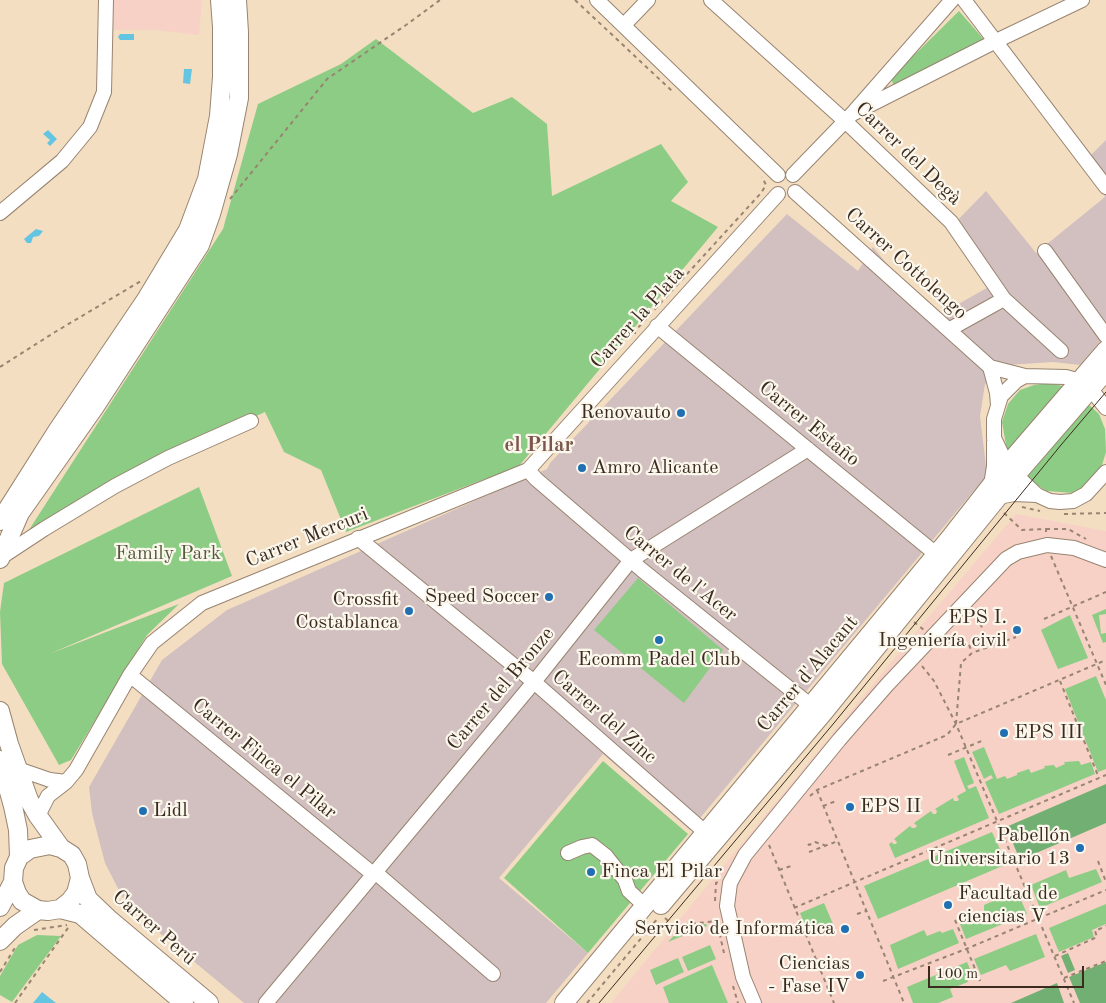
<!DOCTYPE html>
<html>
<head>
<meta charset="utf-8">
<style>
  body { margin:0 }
  #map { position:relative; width:1106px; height:1003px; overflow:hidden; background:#f4dec2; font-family:"Old Standard TT",serif }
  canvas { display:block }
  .scale { position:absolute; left:928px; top:966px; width:156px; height:22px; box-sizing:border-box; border:2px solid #3b2a1e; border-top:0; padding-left:6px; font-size:15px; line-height:18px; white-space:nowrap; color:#3b2a1e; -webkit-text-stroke:4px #fbf7ec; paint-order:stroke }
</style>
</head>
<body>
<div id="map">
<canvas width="1106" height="1003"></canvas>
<div class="scale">100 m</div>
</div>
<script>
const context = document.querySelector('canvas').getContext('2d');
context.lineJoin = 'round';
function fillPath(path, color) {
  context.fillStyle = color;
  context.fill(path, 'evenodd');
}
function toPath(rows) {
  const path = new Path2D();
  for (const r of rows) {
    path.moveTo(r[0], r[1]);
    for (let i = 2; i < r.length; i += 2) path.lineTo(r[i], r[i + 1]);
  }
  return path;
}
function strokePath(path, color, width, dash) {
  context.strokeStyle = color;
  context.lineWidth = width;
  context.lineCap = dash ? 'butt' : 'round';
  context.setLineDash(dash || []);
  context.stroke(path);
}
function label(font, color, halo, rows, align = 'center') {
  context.font = font + ' "Old Standard TT",serif';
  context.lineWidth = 4.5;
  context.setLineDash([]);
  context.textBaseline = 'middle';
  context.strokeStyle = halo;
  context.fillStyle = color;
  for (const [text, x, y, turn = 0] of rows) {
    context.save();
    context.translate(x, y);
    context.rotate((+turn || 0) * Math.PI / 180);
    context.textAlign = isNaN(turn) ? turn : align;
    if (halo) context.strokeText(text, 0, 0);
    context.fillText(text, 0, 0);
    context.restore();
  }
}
fillPath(toPath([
  [114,0,202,0,199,35,155,30,113,30],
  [1016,514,1106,531,1106,1003,611,1003,920,627]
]), '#f7d1c6');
fillPath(toPath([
  [1106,140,1106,334,1080,365,1053,362,1007,365,985,384,980,416,987,475,690,830,603,754,499,878,588,953,546,1003,244,1003,127,906,105,863,92,813,89,787,162,660,227,610,547,469,550,463,787,214,858,271,873,247,932,319,992,285,948,230,986,191,1036,253,1105,197,1086,160]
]), '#d2bfbf');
fillPath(toPath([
  [959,11,986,42,895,86,893,84,891,78],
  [376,39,473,113,512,97,547,124,552,196,661,144,688,182,671,201,718,227,519,466,346,532,321,470,284,452,265,412,128,474,25,536,223,229,258,104,341,64],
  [1050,383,1067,387,1008,456,1002,422,1008,404,1020,390,1034,385],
  [1087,403,1099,414,1105,429,1106,452,1102,465,1091,483,1073,493,1047,491,1035,484,1026,476],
  [199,487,232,576,49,654,179,604,147,635,71,760,59,765,2,664,0,612,4,583],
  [638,578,723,650,684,703,594,630],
  [1106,609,1106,614,1099,615,1101,634,1106,633,1106,642,1103,643,1092,615],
  [1070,615,1088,658,1058,669,1041,630],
  [1096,676,1106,700,1106,769,1098,772,1065,689],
  [984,747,997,779,1005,776,1007,779,1017,775,1017,773,1029,769,1031,773,1045,768,1044,766,1054,765,1056,768,1065,764,1064,762,1079,761,1081,765,1091,762,1095,774,999,814,985,782,993,778,991,775,984,779,972,752],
  [964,757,974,783,967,786,969,789,976,786,989,818,895,858,889,844,892,842,893,844,896,844,897,842,894,839,910,826,912,828,915,828,917,826,914,823,931,811,933,814,936,814,937,811,935,809,953,798,954,801,957,801,959,800,957,796,966,791,954,761],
  [603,761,688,834,588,953,504,878],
  [992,832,1007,864,878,919,864,886],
  [1096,869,1102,882,1040,908,1031,885,1066,870,1069,878],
  [1017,891,1027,914,966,939,960,924,984,912,984,905],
  [824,903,833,924,814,932,811,926,806,928,800,913],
  [1106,904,1106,924,1092,930,1094,937,1059,952,1049,928],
  [702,924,706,924,707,926,668,942,680,929],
  [953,929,959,943,898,969,890,945,924,930,927,936,940,931,942,933],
  [1036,934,1045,957,1010,971,1006,965,981,975,974,959],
  [37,935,61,936,12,1002,0,995,0,976,18,945],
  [710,945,716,959,688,971,682,957],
  [678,958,684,972,656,985,650,970],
  [967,962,973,976,967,979,968,982,950,989,953,997,938,1003,913,1003,907,987],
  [712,965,728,1003,669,1003,663,987]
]), '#8ccc84');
fillPath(toPath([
  [1106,784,1106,823,1020,860,1006,827],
  [1068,953,1075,970,1068,973,1061,956],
  [1106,962,1106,1003,1080,1003,1069,977],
  [1057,983,1064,1003,1011,1003]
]), '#71b072');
fillPath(toPath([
  [120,34,134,34,134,40,120,40,118,37],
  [184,69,192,69,190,84,183,83],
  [48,130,57,139,50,146,47,143,50,140,43,134],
  [36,229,43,231,39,236,33,237,31,243,27,243,24,239],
  [42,992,56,1003,33,1003]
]), '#63c5e1');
const minor = toPath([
  [597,0,778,175],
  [711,0,844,120,951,222,1004,299,1061,351],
  [964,0,1106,187],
  [624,25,648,0],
  [852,114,994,42,1082,0],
  [793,175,852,114,952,0],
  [795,192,990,367,1025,376],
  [0,213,62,161,90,127,104,92,106,0],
  [1045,251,1106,336],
  [657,326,936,554],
  [950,329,1004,299],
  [990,367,997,393,998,405],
  [528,470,536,479,642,570,810,705],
  [991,485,994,466,994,442],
  [1037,495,1016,475,1007,465,994,438,994,419,1001,396,1016,381,1025,376,1066,377,1080,381,1093,392,1106,408],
  [998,497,1014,494,1037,495,1050,501,1060,502,1073,501,1086,494,1106,472],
  [358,538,534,682,705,832],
  [0,558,44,529,115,486,168,458,251,421],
  [130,675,373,874],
  [18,769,50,780,66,782],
  [38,816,48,796,66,782,76,770,130,675,152,643,202,603,528,470,778,194],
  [568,853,582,847,592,845,606,856,625,880,629,891,645,906],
  [375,872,493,974],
  [266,1003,534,682,631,560,808,449],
  [754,1003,743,977,727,906,730,883,745,855,839,740,887,685,1006,559,1018,552,1047,545,1074,548,1106,560]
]);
const major = toPath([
  [0,521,57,431,147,298,188,230,207,179,219,116,222,77,222,27,220,0],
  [0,559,20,513,94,408,200,245,211,214,228,154,239,98,239,32,237,0],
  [0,711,9,744,29,800,38,816,61,848],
  [0,760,13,806,18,830,19,857,14,868,13,882,17,893,22,901,38,910,48,911,60,909,70,901,76,893,80,878,77,864,72,855,61,848,50,845,30,849,19,857],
  [80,878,88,899,110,920,209,1003],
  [661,905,824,712,1016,475,1106,371],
  [0,907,13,882],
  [60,909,80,914,184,1003],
  [0,941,15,926,38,910],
  [564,1003,949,539,1007,465,1106,350]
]);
strokePath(minor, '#988470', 16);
strokePath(major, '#988470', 20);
strokePath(toPath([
  [575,0,672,91],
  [230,199,327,79,406,25,440,0],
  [635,334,635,331,761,193,766,185,762,177],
  [0,367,55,332,141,281],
  [1022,507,1040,511],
  [1004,513,1022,530,1046,529,1046,532],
  [1064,514,1106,513],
  [1046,529,1068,529,1086,539],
  [1051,556,1106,685],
  [974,609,990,646],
  [1044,619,1106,592],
  [914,622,924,630],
  [969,645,972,652],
  [922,666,934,681,956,724,1074,1003],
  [1060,681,1099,778],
  [956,724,961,663,972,653,1016,637],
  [948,755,984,740],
  [817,790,904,1003],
  [810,796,817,790,947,735,956,724,1106,660],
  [823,806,836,801],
  [808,844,809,845,815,842,827,846],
  [769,845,834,1003],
  [809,852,838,841],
  [1098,861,1106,882],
  [779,870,791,866],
  [715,901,716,883,718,882],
  [794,908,1106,775],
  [857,914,866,911],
  [665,918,676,928,679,925,717,921],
  [716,918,724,953],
  [955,920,980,981],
  [34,930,67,925],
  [1055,956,1097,937,1095,931,1106,926],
  [0,972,16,946],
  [1064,978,1106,961],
  [883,981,966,949,1106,890],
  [733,986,738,1003],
  [15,1003,70,925],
  [587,1003,658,918]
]), '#988470', 2, [4, 4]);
strokePath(minor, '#fff', 14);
strokePath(major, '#fff', 18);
strokePath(toPath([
  [599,1003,834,723,1061,445,1106,392]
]), '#3b2a1e', 1);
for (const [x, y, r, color] of [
  [681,413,5,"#1f6fb2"],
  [582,468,5,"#1f6fb2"],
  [549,597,5,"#1f6fb2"],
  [409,611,5,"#1f6fb2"],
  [1017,630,5,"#1f6fb2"],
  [659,640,5,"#1f6fb2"],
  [1004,733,5,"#1f6fb2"],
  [850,807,5,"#1f6fb2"],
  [143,811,5,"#1f6fb2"],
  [1080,848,5,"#1f6fb2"],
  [591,872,5,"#1f6fb2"],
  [948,905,5,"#1f6fb2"],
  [845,929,5,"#1f6fb2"],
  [860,975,5,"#1f6fb2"]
]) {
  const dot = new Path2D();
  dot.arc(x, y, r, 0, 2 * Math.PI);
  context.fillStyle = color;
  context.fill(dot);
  strokePath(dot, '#fbf7ec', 2);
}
label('20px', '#3b2a1e', '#fbf7ec', [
  ["Carrer del Degà",908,154,44],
  ["Carrer Cottolengo",906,264,42],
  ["Carrer la Plata",638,318,-48],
  ["Carrer Estaño",809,424,39],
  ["Carrer Mercuri",307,538,-22],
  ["Carrer de l'Acer",680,574,39],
  ["Carrer d'Alacant",808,674,-50],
  ["Carrer del Bronze",501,689,-50],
  ["Carrer del Zinc",604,717,41],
  ["Carrer Finca el Pilar",264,759,39],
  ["Carrer Perú",154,928,41]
]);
label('20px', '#3b2a1e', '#fbf7ec', [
  ["Renovauto",671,413],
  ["Amro Alicante",592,468,"left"],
  ["Speed Soccer",539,597],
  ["Crossfit",399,600],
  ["Costablanca",399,623],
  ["EPS I.",1007,618],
  ["Ingeniería civil",1007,641],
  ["Ecomm Padel Club",659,660,"center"],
  ["EPS III",1014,733,"left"],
  ["EPS II",860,807,"left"],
  ["Lidl",153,811,"left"],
  ["Pabellón",1070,836],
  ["Universitario 13",1070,859],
  ["Finca El Pilar",601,872,"left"],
  ["Facultad de",958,894,"left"],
  ["ciencias V",958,917,"left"],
  ["Servicio de Informática",835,929],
  ["Ciencias",850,964],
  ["- Fase IV",850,987]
], 'right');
label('20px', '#535b3d', '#fbf7ec', [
  ["Family Park",168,554]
]);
label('bold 21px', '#7c564c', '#fbf7ec', [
  ["el Pilar",539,445]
]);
</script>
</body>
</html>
